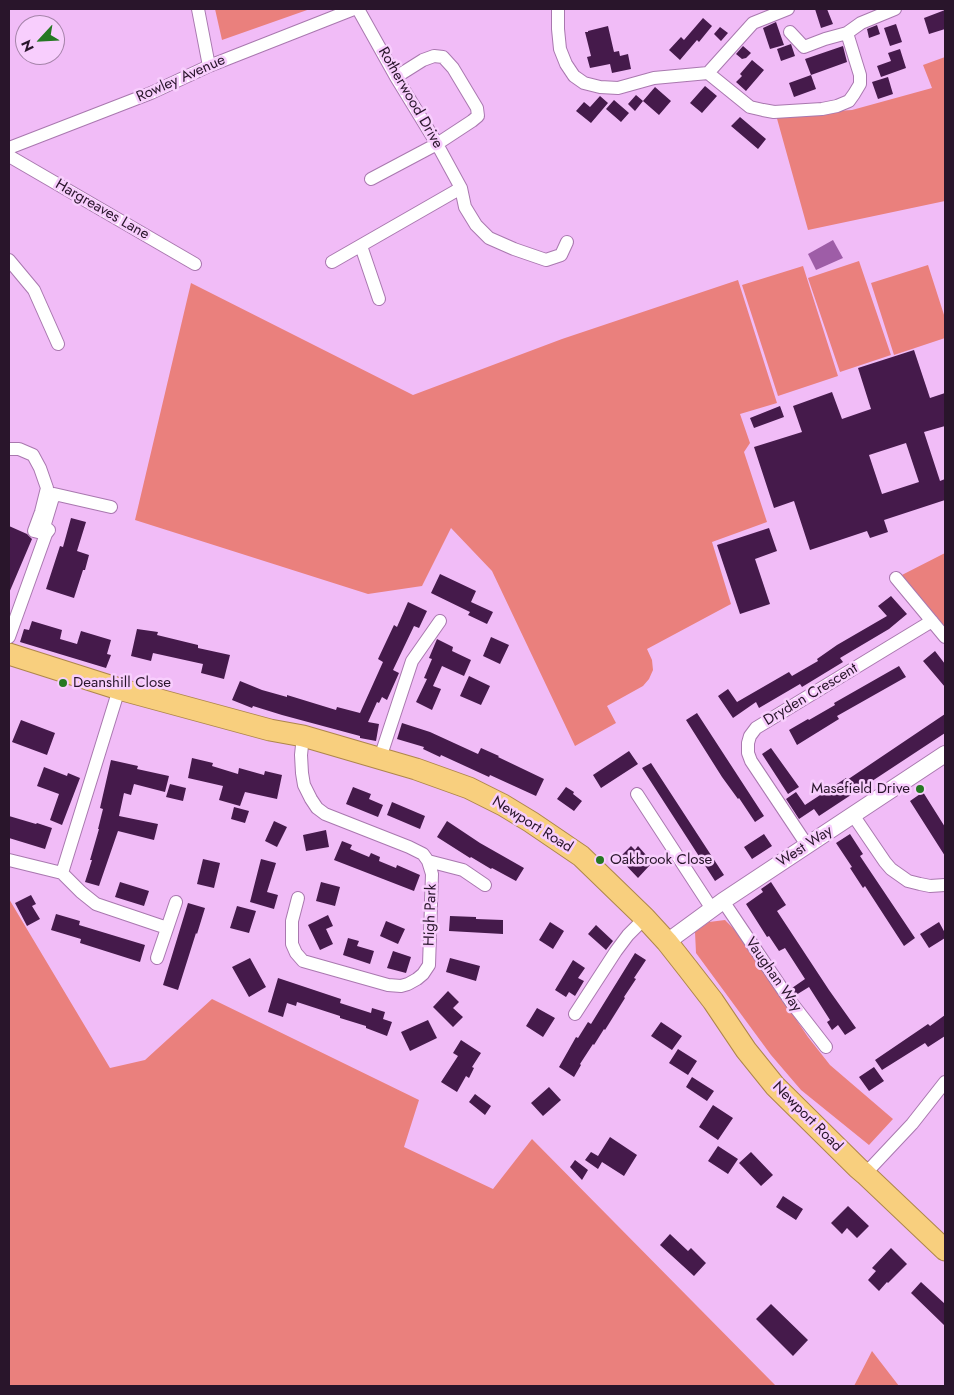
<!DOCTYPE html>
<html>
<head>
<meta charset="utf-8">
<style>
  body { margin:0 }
  #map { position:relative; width:954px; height:1395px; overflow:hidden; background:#f1bcf7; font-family:Jost,sans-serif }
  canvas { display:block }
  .frame { position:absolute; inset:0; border:10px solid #29152b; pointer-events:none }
  .north { position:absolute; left:15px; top:15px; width:50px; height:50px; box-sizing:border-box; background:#f8cefd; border:1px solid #a584a9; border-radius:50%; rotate:245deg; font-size:14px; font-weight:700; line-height:20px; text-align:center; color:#29152b }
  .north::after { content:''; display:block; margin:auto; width:18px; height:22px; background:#267823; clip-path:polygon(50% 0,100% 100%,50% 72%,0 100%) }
</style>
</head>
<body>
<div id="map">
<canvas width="954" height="1395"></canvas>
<div class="frame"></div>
<div class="north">N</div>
</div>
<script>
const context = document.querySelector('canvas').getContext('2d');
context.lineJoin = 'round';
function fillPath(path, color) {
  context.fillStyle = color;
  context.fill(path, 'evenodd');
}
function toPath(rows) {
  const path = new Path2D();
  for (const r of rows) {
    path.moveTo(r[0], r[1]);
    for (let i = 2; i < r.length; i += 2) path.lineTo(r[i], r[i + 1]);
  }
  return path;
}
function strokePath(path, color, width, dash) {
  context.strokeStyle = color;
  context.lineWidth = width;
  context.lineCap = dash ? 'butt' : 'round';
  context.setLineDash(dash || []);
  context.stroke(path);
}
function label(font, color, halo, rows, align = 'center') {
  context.font = font + ' Jost,sans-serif';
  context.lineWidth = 5;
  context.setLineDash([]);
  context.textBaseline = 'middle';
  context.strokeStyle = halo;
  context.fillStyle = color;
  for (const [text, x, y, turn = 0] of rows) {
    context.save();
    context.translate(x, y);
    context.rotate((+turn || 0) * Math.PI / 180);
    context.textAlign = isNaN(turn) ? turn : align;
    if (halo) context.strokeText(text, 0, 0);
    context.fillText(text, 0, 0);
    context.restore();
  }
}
fillPath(toPath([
  [215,9,310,9,222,40],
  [945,57,945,201,808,230,776,115,852,110,932,88,923,65],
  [859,261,891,355,840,372,808,278],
  [928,265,945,318,945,338,894,355,871,283],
  [803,266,838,376,778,396,742,285],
  [738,280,777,403,740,414,750,443,744,452,767,522,712,542,731,604,647,649,652,660,653,670,649,679,643,686,607,706,616,723,575,746,492,571,451,528,422,586,368,594,135,520,191,283,413,395,562,339],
  [945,553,945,630,896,578],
  [9,899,110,1068,145,1060,212,999,419,1100,404,1147,493,1189,532,1139,776,1386,9,1386],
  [725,920,738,933,808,1037,830,1065,893,1119,869,1145,801,1090,771,1055,696,953,695,932,709,922],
  [872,1351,899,1386,854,1386]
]), '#ea807d');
fillPath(toPath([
  [833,240,843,258,816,270,808,254]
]), '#9e5da7');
fillPath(toPath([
  [815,9,827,9,833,24,821,28],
  [945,10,945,29,929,34,924,18],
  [703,18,712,26,699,42,697,40,680,60,669,50,681,37,684,40],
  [776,22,784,45,770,49,763,28],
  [896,24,902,42,890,46,884,28],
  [877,25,880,34,869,38,867,29],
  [608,26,614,52,619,51,620,56,628,54,631,69,612,73,610,64,590,68,587,57,591,56,585,32,588,32,588,31],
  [720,27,728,33,721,41,714,34],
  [791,44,795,56,781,61,777,49],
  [743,46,751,53,746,58,742,59,736,54],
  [843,46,847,62,811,75,805,59],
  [900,49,906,68,881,77,877,66,891,61,888,53],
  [752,60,764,70,746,91,736,82,742,76,740,74],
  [811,75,816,89,794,97,789,83],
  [888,77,893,94,878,99,872,82],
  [705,86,717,96,702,113,690,103],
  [655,87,671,101,659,115,643,101,635,111,628,104,636,95,643,101],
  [600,96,608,103,591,123,576,111,584,102,590,107],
  [614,100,629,113,621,122,606,109],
  [740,117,766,139,758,149,731,126],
  [914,350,930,398,945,393,945,426,924,432,940,481,945,479,945,500,884,520,888,532,870,538,867,531,810,550,794,501,774,508,754,447,802,432,793,406,832,392,842,419,871,409,858,368],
  [906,443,919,482,882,494,869,455],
  [780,406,784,417,754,428,750,418],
  [71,518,86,522,77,551,89,555,85,570,83,570,74,598,46,589,60,546,63,547],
  [9,526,27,534,32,539,9,593],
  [769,528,777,551,755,559,770,604,740,614,717,545],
  [440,574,476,591,471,602,493,612,487,624,468,615,470,612,431,593],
  [891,596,907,614,889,629,840,658,843,662,802,687,800,684,759,708,756,702,733,718,718,696,728,689,737,702,789,672,792,676,818,661,817,659,837,645,887,616,878,606],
  [408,602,427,611,419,628,414,626,393,670,399,673,387,700,382,697,379,703,377,702,368,722,379,724,376,741,360,738,360,736,282,715,253,706,252,708,232,700,240,681,262,690,287,697,287,695,336,710,337,707,360,713,383,662,378,659,394,625,397,627],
  [32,621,62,630,60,639,77,644,81,631,111,640,107,654,111,655,106,668,20,642,24,629,29,630],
  [137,629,158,632,157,635,198,645,198,648,230,655,224,679,201,673,203,664,153,653,151,661,131,656],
  [491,637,509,645,500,664,483,656],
  [437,639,453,647,452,651,471,660,464,676,442,666,433,686,441,689,432,710,416,702,427,679,424,678,432,659,429,658],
  [935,651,945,664,945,687,923,661],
  [899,666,906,677,837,716,839,719,797,745,789,730,808,719,809,720,835,705,834,703],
  [469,676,490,686,481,705,460,696],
  [697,713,764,816,755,822,739,798,738,799,722,777,686,720],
  [945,714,945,733,819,816,814,809,799,819,786,799,796,792,805,805,846,778,847,780],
  [21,720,55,733,47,755,12,742],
  [402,723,430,732,478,754,481,748,499,756,498,757,544,779,536,796,490,775,489,777,441,755,440,757,423,749,424,747,397,739],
  [771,748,799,787,788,794,762,754],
  [629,751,638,764,601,788,593,775],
  [192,758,213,763,212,766,238,774,239,768,264,775,265,771,282,775,277,799,245,792,240,806,219,800,223,786,188,778],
  [111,760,138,766,137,769,169,776,165,792,134,784,131,795,124,793,119,816,158,824,154,840,118,831,99,886,85,882,92,860,90,860,99,829,98,829,103,809,100,808],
  [651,763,724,875,715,881,642,768],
  [44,767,67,776,68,773,80,778,62,825,50,820,59,794,37,786],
  [170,784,186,788,183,801,166,797],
  [353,787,371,794,369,799,383,805,378,817,346,804],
  [566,787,574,792,573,794,582,801,574,811,557,799],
  [923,792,945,827,945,856,910,801],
  [392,802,425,816,420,829,387,815],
  [234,807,249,811,245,823,231,819],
  [9,816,36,824,37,823,52,828,45,849,9,838],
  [274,821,287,827,277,847,265,841],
  [447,821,480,843,524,868,516,881,492,868,491,869,471,857,470,858,437,837],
  [326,830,329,847,306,851,303,835],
  [764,834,772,846,752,859,744,847],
  [850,834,863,854,860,856,915,938,904,946,865,886,863,888,850,868,852,867,836,843],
  [342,841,352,845,350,849,369,857,371,853,380,857,379,861,396,868,397,865,420,875,414,891,334,860],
  [631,846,635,850,638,846,646,855,643,858,650,865,638,878,619,858],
  [203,859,220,863,214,888,197,884],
  [261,859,276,863,267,892,278,895,274,909,250,902],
  [120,882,149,891,144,906,115,897],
  [321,882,340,887,335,906,316,901],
  [771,882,786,905,777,911,829,990,856,1028,845,1035,838,1025,832,1030,827,1022,830,1020,809,987,796,995,792,988,805,979,785,948,779,951,769,936,767,937,746,904,763,892,761,889],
  [31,895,36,904,32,906,40,919,27,926,15,903],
  [188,903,205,908,197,934,196,933,178,990,163,985],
  [237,906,256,911,249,933,230,928],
  [56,914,80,921,79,925,145,945,140,962,80,943,81,939,51,930],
  [328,915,333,926,326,929,333,944,320,950,308,925],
  [450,916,476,917,476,919,503,920,503,934,449,931],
  [386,921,405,929,398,944,380,936],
  [550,922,564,931,553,949,539,940],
  [939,922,945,933,945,938,929,948,920,934],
  [596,925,613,941,606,950,588,934],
  [348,938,359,941,357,946,374,951,370,964,343,955],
  [393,951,411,957,406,973,387,968],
  [635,953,646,960,634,978,636,979,624,997,625,998,605,1030,604,1029,594,1045,593,1044,580,1064,581,1065,574,1077,559,1067,576,1037,578,1038,588,1022,591,1024],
  [250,958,266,987,249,997,232,967],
  [450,958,480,966,476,981,446,972],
  [573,960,585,968,578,978,584,981,575,996,569,992,566,997,555,990],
  [278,978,341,999,340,1003,371,1013,372,1008,385,1012,383,1019,392,1022,387,1036,366,1028,366,1026,340,1018,340,1016,297,1002,296,1006,287,1003,283,1017,268,1012],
  [448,991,459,1002,453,1008,463,1017,453,1027,433,1007],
  [537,1008,555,1018,543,1037,526,1026],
  [945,1015,945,1036,928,1047,925,1043,882,1070,875,1060,928,1024,930,1026],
  [428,1020,437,1038,410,1051,401,1032],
  [661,1022,682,1036,672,1050,651,1036],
  [461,1040,481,1053,472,1067,474,1068,469,1078,466,1076,457,1092,441,1082,458,1056,453,1053],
  [678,1049,697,1061,688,1075,669,1063],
  [874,1067,884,1081,869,1091,859,1077],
  [692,1077,714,1091,707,1101,686,1087],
  [549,1087,561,1100,543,1116,531,1103],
  [475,1094,491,1106,485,1115,469,1102],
  [713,1105,733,1118,718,1140,699,1127],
  [610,1137,637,1155,624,1176,602,1162,598,1169,585,1160,591,1152,598,1156],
  [718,1146,738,1159,728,1174,708,1161],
  [751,1152,773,1175,761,1186,739,1163],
  [575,1160,588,1170,582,1180,570,1167],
  [783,1196,803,1209,796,1220,776,1207],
  [848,1206,869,1226,857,1238,847,1228,842,1234,831,1223],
  [670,1234,688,1251,691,1248,706,1263,694,1276,660,1245],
  [891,1248,907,1264,888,1283,887,1282,879,1291,868,1280,876,1271,872,1268],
  [921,1282,945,1304,945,1326,911,1293],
  [771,1304,808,1340,793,1356,756,1319]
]), '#451a4b');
const minor = toPath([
  [198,9,209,66],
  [358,9,396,77,437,144,461,188,465,207,476,225,489,238,514,249,546,260,561,255,567,242],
  [558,9,558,29,560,49,566,64,574,76,584,83,600,87,618,88,654,78,708,73,750,107,763,110,774,112,822,109,837,106,849,101,854,94,860,84,860,75,847,33,825,39,804,47,790,32],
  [847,33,861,23,895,9],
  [708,73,753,23,788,9],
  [9,148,151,93,209,66,354,9],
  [9,156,195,264],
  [371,179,437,144,472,121,478,116,477,108,453,68,443,57,434,56,423,60,396,77],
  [361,246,379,299],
  [9,260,34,290,58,344],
  [332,262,461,188],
  [9,449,19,449,33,455,40,468,47,488,41,512,34,531,46,534],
  [896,578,945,637],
  [9,637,46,534,49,530,44,527,54,494,111,507],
  [380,758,412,661,440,621],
  [637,794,712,909],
  [853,815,885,862,891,869,908,881,920,884,930,886,945,885],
  [807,845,751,761,748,753,748,743,750,736,756,728,932,621],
  [9,860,62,873,119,689],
  [428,861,463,870,485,885],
  [62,873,81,892,96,904,167,928],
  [298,898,292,921,292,944,296,953,303,961,388,985,401,986,408,984,417,979,423,974,429,965,432,874,428,861,423,854,409,847,325,814,317,808,311,799,304,785,302,773,301,755,303,736],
  [723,901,791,1002,826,1047],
  [157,958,176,902],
  [575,1014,616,951,628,935,645,918],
  [865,1174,912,1124,945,1082]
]);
const tertiary = toPath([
  [667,942,723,901,945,754]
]);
const trunk = toPath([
  [9,654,119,689,270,730,303,736,416,769,469,788,503,805,531,822,581,856,645,918,667,942,689,970,713,1001,746,1050,775,1086,858,1168,865,1174,945,1250]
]);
strokePath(minor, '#a978af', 14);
strokePath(tertiary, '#a978af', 18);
strokePath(trunk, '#ae864c', 23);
strokePath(minor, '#fff', 12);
strokePath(tertiary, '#fff', 16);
strokePath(trunk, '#f8cf7e', 21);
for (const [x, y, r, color] of [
  [63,683,5,"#267823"],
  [920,789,5,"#267823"],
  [600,860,5,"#267823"]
]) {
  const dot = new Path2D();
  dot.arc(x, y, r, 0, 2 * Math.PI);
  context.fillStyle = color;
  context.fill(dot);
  strokePath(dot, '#f8cefd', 2);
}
label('15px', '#29152b', '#f8cefd', [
  ["Rowley Avenue",181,79,-24],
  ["Rotherwood Drive",410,98,60],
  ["Hargreaves Lane",102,210,30],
  ["Dryden Crescent",811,695,-31],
  ["Newport Road",532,825,32],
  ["West Way",805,847,-33],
  ["High Park",431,915,-88],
  ["Vaughan Way",773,975,55],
  ["Newport Road",807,1117,45]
]);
label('15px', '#29152b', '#f8cefd', [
  ["Deanshill Close",73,683],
  ["Masefield Drive",910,789,"right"],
  ["Oakbrook Close",610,860]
], 'left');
</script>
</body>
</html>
